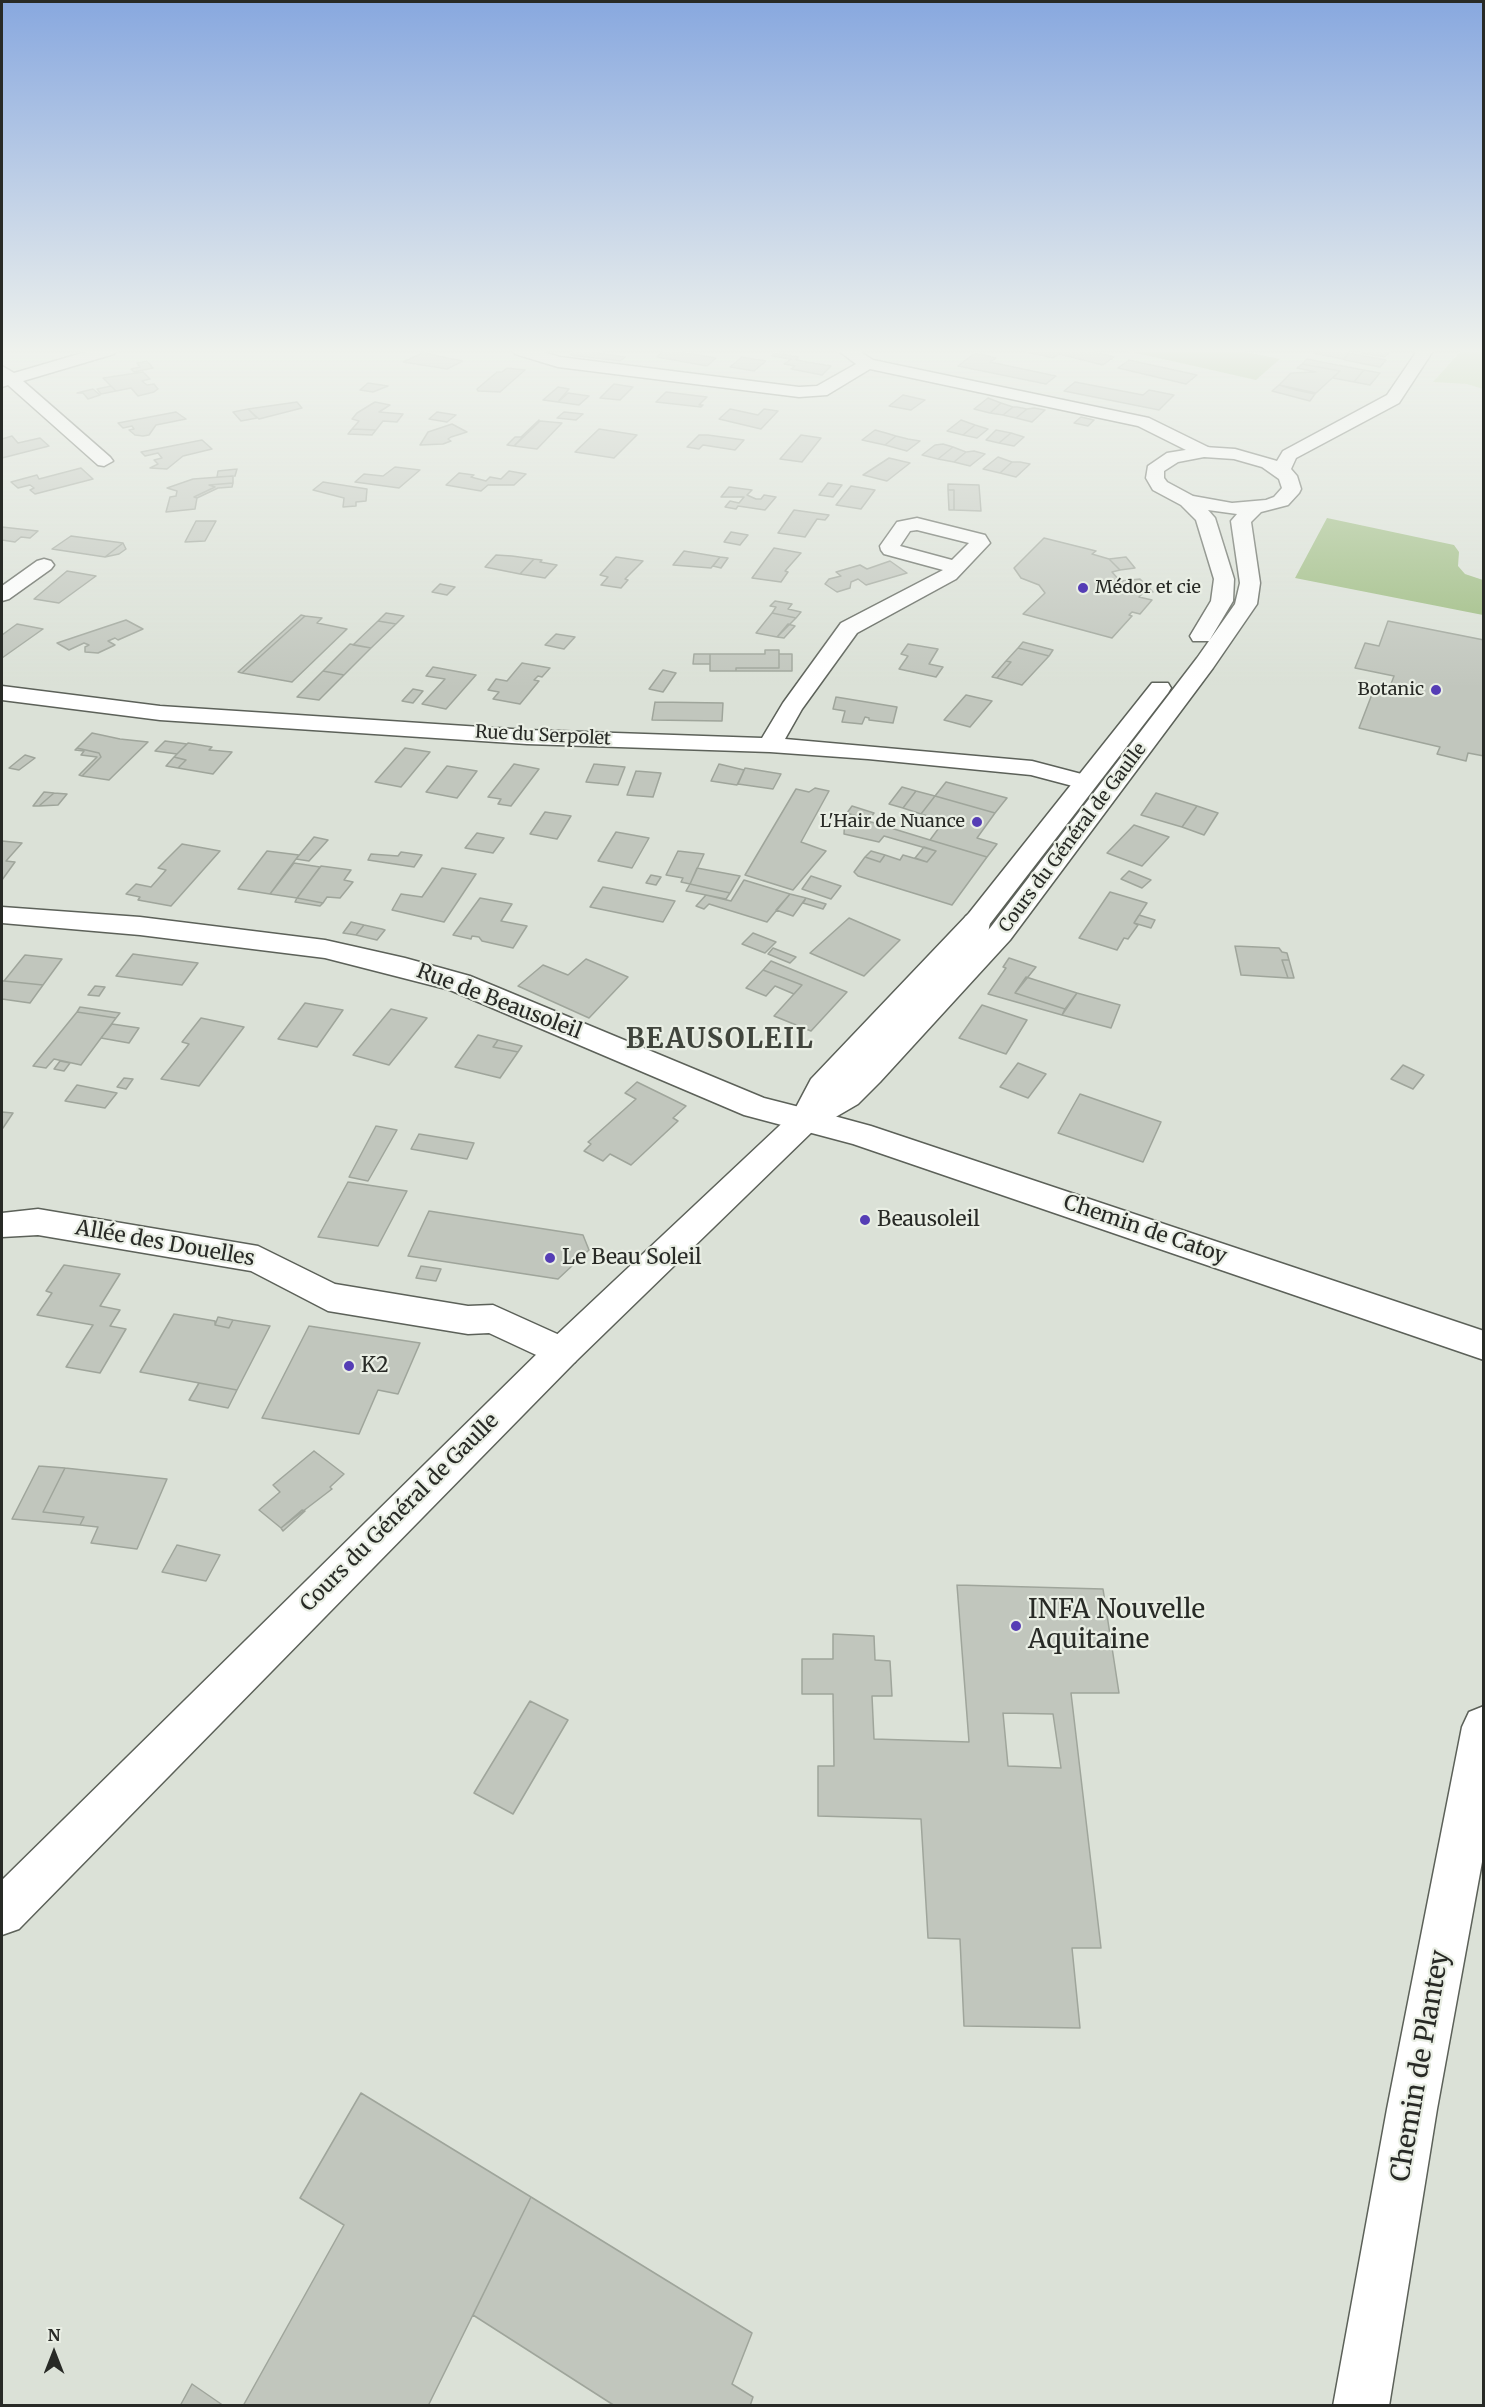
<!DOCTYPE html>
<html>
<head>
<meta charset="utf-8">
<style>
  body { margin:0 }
  #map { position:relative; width:1485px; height:2407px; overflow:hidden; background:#dbe1d7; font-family:Merriweather,serif }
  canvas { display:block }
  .frame { position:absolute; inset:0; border:3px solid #282a26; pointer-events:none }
  .north { position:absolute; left:24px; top:2323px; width:60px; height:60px; -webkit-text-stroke:4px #e9eee4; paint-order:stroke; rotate:0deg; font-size:16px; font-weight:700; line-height:24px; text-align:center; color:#282a26 }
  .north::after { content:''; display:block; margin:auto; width:21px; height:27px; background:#282a26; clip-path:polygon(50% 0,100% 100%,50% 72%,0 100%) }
</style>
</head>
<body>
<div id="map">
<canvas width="1485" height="2407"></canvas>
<div class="frame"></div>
<div class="north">N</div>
</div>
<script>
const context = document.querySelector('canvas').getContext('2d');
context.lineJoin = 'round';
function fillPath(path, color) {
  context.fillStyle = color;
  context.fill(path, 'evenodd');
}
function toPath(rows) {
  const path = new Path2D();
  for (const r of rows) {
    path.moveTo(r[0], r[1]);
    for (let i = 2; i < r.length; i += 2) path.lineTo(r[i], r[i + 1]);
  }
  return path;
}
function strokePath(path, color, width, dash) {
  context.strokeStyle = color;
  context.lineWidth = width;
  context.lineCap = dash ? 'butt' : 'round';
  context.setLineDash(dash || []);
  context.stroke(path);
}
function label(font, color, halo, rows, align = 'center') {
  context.font = font + ' Merriweather,serif';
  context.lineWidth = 4.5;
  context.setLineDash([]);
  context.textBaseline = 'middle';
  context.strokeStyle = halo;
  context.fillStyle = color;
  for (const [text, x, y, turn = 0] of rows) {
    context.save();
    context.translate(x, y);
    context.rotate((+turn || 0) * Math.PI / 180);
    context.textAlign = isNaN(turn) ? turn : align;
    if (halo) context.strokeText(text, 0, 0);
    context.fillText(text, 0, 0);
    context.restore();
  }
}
fillPath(toPath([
  [1461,351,1483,351,1483,389,1467,384,1433,382]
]), '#b3d099');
fillPath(toPath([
  [1127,351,1241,351,1280,359,1256,380],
  [1327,518,1454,545,1459,552,1458,566,1465,574,1483,580,1483,615,1295,578]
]), '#9bba7e');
const building = toPath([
  [574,351,601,351,598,353,625,357,620,361,570,355,574,351],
  [664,351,673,351,716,358,707,366,657,357,664,351],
  [1089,351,1114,357,1103,365,1059,354,1053,358,1027,352,1089,351],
  [1343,351,1349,353,1343,359,1313,353,1343,351],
  [1363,351,1390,351,1385,357,1361,353,1363,351],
  [425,352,433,355,463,361,447,369,403,362,425,352],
  [774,353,799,357,796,360,831,366,822,375,791,369,795,366,784,364,791,359,772,356,774,353],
  [975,353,996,358,990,362,1056,376,1046,384,958,366,975,353],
  [1349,353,1386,360,1380,367,1344,360,1349,353],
  [742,357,766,361,754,371,730,367,742,357],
  [1307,359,1332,364,1364,370,1354,382,1333,378,1340,371,1302,364,1307,359],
  [1129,360,1197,375,1186,384,1118,368,1129,360],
  [147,361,153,368,134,372,131,369,140,367,137,363,147,361],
  [1302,364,1340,371,1316,393,1279,385,1291,373,1316,372,1297,368,1302,364],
  [507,368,525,370,500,392,478,391,477,389,497,372,502,372,507,368],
  [1364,370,1380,373,1370,385,1354,382,1364,370],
  [143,372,150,379,142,381,147,385,154,384,158,389,154,392,138,396,131,388,116,391,103,378,143,372],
  [1075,382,1143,395,1149,390,1174,395,1159,410,1064,391,1075,382],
  [368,383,388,386,373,392,360,390,368,383],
  [614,384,633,387,620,400,600,398,614,384],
  [1279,385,1296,390,1315,394,1310,401,1272,391,1279,385],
  [111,386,116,391,101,394,97,389,111,386],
  [558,387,569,389,558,402,543,400,558,387],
  [93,389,100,395,88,399,83,393,77,393,93,389],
  [666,392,707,397,699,405,703,405,701,407,656,402,666,392],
  [568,393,589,396,579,405,558,402,568,393],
  [903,395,925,400,911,410,889,406,903,395],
  [988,398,1001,403,990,413,974,409,988,398],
  [297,402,302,408,259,419,248,409,297,402],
  [375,402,390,405,379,412,403,414,397,422,383,421,376,430,352,429,359,421,352,419,357,413,375,402],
  [1001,403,1013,407,1003,415,990,413,1001,403],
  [1013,407,1017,407,1027,409,1016,418,1003,415,1013,407],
  [1034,408,1045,410,1032,422,1016,418,1027,409,1034,408],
  [248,409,257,418,241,421,233,412,248,409],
  [730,409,758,415,764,409,778,411,761,429,719,419,730,409],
  [176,412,186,419,156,425,149,435,143,436,135,435,129,430,134,429,132,426,123,428,118,423,176,412],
  [437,412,456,415,447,422,429,419,437,412],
  [564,412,583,414,576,420,557,418,564,412],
  [1081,417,1094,420,1088,426,1074,423,1081,417],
  [539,420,514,446,507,445,515,437,521,437,539,420],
  [961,420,975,425,963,435,947,431,961,420],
  [540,421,562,423,537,449,514,446,540,421],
  [452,424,467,432,451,437,448,439,451,441,443,444,420,445,428,432,452,424],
  [975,425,988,429,977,438,963,435,975,425],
  [352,429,376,430,372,435,348,434,352,429],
  [599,429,637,435,614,458,575,452,599,429],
  [875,430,886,433,896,436,885,445,862,440,875,430],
  [996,430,1011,433,999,443,986,440,996,430],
  [1011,433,1024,437,1014,446,999,443,1011,433],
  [699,435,708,435,744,440,735,450,703,445,699,449,687,447,699,435],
  [801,435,821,438,802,462,780,459,801,435],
  [12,436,18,443,40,438,49,446,2,458,2,439,12,436],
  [896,436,908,439,920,441,907,451,885,445,896,436],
  [202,440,212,449,183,456,167,469,150,468,158,464,154,460,162,458,158,453,145,456,141,452,202,440],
  [943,444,953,447,938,459,922,455,935,445,943,444],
  [953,447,966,452,954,462,938,459,953,447],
  [974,451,985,454,970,466,954,462,966,452,974,451],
  [998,457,1012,462,1000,473,983,469,998,457],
  [889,458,910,463,887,481,863,475,889,458],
  [1012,462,1020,462,1030,464,1016,477,1000,473,1012,462],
  [395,467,420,470,399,488,355,482,364,474,383,476,395,467],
  [81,468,93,479,35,494,30,490,34,488,30,485,18,488,11,482,37,475,39,479,81,468],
  [237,469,235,476,217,477,218,471,237,469],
  [509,471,526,474,514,485,488,485,481,491,446,485,459,473,474,475,471,477,486,481,490,477,501,479,509,471],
  [233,476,233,483,209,485,215,487,194,497,197,498,195,509,166,512,170,497,176,496,177,491,167,488,193,479,233,476],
  [323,482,367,489,366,501,356,502,356,506,343,507,344,498,313,490,323,482],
  [233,483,232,487,218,488,197,498,194,497,215,487,209,485,233,483],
  [828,483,842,485,833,497,819,495,828,483],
  [948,484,979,485,981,511,954,510,954,490,948,490,948,484],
  [851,486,875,490,861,509,836,505,851,486],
  [729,487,752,490,747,495,756,499,761,499,764,495,776,497,765,510,738,506,736,509,725,507,730,501,739,503,744,497,721,497,729,487],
  [948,490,954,490,954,510,949,510,948,490],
  [794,510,829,515,825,520,817,519,805,537,778,533,794,510],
  [196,521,216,521,205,541,185,542,196,521],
  [2,527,38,531,30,538,21,537,15,542,2,540,2,527],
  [731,532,748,535,740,545,724,542,731,532],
  [71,536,123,543,105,557,52,549,71,536],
  [1044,538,1096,551,1092,554,1109,559,1120,570,1112,572,1128,590,1143,593,1139,597,1152,600,1140,614,1132,612,1129,615,1132,616,1112,638,1023,614,1045,593,1039,585,1021,578,1014,568,1044,538],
  [123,543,126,549,119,554,105,557,123,543],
  [774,548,801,553,785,571,788,572,781,582,752,578,774,548],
  [684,551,720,557,711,568,673,565,684,551],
  [496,555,512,556,534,559,520,574,485,567,496,555],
  [616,557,643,561,625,579,628,580,621,588,601,585,608,577,600,575,616,557],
  [720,557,728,558,721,568,713,566,720,557],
  [1126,557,1135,568,1120,570,1109,559,1126,557],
  [534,559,542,560,540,562,557,565,545,578,520,574,534,559],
  [890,561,907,573,866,585,858,579,851,582,850,588,837,592,825,584,829,579,841,576,836,572,860,565,867,569,890,561],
  [67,571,96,576,59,603,34,599,67,571],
  [1140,579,1153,592,1128,590,1120,581,1140,579],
  [440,584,455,587,447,595,432,592,440,584],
  [775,601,792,604,788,609,801,612,796,618,772,613,776,607,770,606,775,601],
  [386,613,404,616,396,624,378,621,386,613],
  [772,613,796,618,777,637,756,633,772,613],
  [301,615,305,616,242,673,238,672,301,615],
  [305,616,322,618,317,623,347,629,292,682,242,673,305,616],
  [126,620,143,629,118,640,115,638,108,641,115,645,98,653,85,652,85,647,89,645,84,643,69,650,57,643,126,620],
  [378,621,396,624,371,648,353,645,378,621],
  [1388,621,1484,640,1484,756,1468,753,1466,761,1437,754,1440,747,1359,728,1374,689,1388,692,1394,676,1355,668,1365,643,1379,646,1388,621],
  [17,624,43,629,2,658,2,635,17,624],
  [788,624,795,626,784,638,777,637,788,624],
  [556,634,575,637,564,649,545,645,556,634],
  [1023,642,1053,650,1049,656,1018,648,1023,642],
  [350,644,371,648,344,675,323,671,350,644],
  [908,644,938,649,929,664,943,667,936,677,899,669,908,656,901,654,908,644],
  [1018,648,1049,656,1022,685,997,678,1011,662,1006,661,1018,648],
  [765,650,779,650,779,668,736,668,736,671,710,671,710,654,765,654,765,650],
  [694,654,710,654,710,664,693,664,694,654],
  [779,654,792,654,792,671,736,671,736,668,779,668,779,654],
  [1006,661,1011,662,997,678,992,677,1006,661],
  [522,663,550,668,542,677,538,676,534,680,539,681,520,704,493,699,499,692,488,690,496,679,507,681,522,663],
  [433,667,476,675,446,709,422,704,445,679,426,676,433,667],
  [663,670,676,673,663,692,649,689,663,670],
  [323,671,344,675,319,700,297,697,323,671],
  [413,689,423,691,413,703,402,701,413,689],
  [966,695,992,701,970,727,944,720,966,695],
  [836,697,897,707,893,723,869,720,869,718,865,717,862,724,842,722,845,711,833,709,836,697],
  [655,702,723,703,722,721,652,720,655,702],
  [92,733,120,739,148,742,109,780,82,776,101,757,99,753,77,748,92,733],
  [165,741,187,744,177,754,155,751,165,741],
  [188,743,212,747,209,750,232,752,213,774,178,768,186,760,174,757,188,743],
  [77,748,99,753,101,757,82,776,79,775,97,757,81,755,84,751,75,750,77,748],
  [405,748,430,752,401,787,375,782,405,748],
  [25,755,35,758,19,770,9,768,25,755],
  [174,757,186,760,178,768,166,766,174,757],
  [514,764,539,769,511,806,498,804,501,799,488,797,514,764],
  [594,764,625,767,618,785,586,782,594,764],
  [719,764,744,770,737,785,711,781,719,764],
  [447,766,477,771,457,798,426,792,447,766],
  [745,768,781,774,773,789,738,784,745,768],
  [636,771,661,773,653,797,627,795,636,771],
  [946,782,1007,798,995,813,935,796,946,782],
  [902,787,916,791,903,808,889,804,902,787],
  [815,788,829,791,801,842,826,851,793,890,745,875,796,789,809,792,815,788],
  [916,791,935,796,921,814,903,808,916,791],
  [44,792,54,793,39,806,33,806,44,792],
  [54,793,67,794,58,805,39,806,54,793],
  [1156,793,1197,806,1182,827,1141,815,1156,793],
  [935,796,995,813,977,838,997,844,987,857,930,840,944,821,921,814,935,796],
  [852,806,874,813,869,820,847,813,852,806],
  [1197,806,1218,813,1204,835,1182,827,1197,806],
  [545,812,571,816,557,839,530,834,545,812],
  [845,814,930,840,987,857,952,905,858,876,854,872,865,857,880,862,885,855,900,860,903,855,927,862,936,851,884,836,879,842,844,834,845,814],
  [1134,825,1169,837,1142,866,1107,853,1134,825],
  [616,832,649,838,632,868,598,861,616,832],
  [477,833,504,838,493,853,465,848,477,833],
  [314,837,328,840,309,861,296,859,314,837],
  [2,841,22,843,6,861,15,862,2,880,2,841],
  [182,844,220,851,171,906,138,900,140,897,126,894,136,884,151,887,166,870,158,868,182,844],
  [924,847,936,851,927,862,915,858,924,847],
  [267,851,299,855,270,894,238,889,267,851],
  [678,851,704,854,690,884,681,882,683,878,666,875,678,851],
  [871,851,885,855,880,862,865,857,871,851],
  [401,852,422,855,414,867,368,860,371,854,398,856,401,852],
  [294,863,320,867,297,898,270,894,294,863],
  [321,866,351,870,344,880,353,882,340,898,327,897,323,903,297,898,321,866],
  [442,868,476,874,444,922,392,910,401,894,422,897,442,868],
  [697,868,740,876,730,893,690,884,697,868],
  [1129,871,1151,880,1142,888,1121,879,1129,871],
  [651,875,661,877,656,885,646,883,651,875],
  [811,876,841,886,831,899,802,889,811,876],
  [744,880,790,894,767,922,709,904,704,909,696,906,706,895,731,901,744,880],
  [690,884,730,893,726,899,686,891,690,884],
  [603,887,675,901,663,922,590,907,603,887],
  [1110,892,1147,903,1134,923,1138,925,1128,939,1124,938,1117,950,1079,938,1110,892],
  [790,894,806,898,793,916,776,910,790,894],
  [297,898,323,903,320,906,295,902,297,898],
  [480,898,512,904,501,921,527,926,513,948,482,941,479,937,472,936,471,939,453,935,480,898],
  [806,898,826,904,823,909,803,903,806,898],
  [1139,915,1155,920,1151,928,1134,923,1139,915],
  [849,918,900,940,864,976,810,953,849,918],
  [351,922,364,925,356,935,343,933,351,922],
  [364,925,382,929,385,930,377,940,356,935,364,925],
  [753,933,776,942,765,953,742,944,753,933],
  [1235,946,1279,948,1282,952,1287,953,1289,960,1282,960,1288,978,1241,975,1235,946],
  [773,948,796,957,790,963,768,954,773,948],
  [133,954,198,963,182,985,116,976,133,954],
  [25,955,62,959,43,985,4,981,25,955],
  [1009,958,1036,967,1015,993,1065,1009,1062,1015,988,994,1006,968,1003,967,1009,958],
  [586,959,628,977,589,1018,518,986,543,965,568,975,586,959],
  [1282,960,1289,960,1294,978,1288,978,1282,960],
  [771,961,847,992,811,1031,774,1016,802,985,763,970,771,961],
  [763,970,802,985,794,994,775,986,766,996,746,988,763,970],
  [1026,977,1077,993,1065,1009,1015,993,1026,977],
  [2,981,4,981,43,985,30,1003,2,999,2,981],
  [95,986,105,987,99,996,88,995,95,986],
  [1077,993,1120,1005,1111,1028,1062,1015,1077,993],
  [305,1003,343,1010,317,1047,278,1039,305,1003],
  [982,1005,1027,1020,1006,1054,959,1038,982,1005],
  [80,1007,120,1013,116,1018,77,1012,80,1007],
  [391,1009,427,1018,389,1065,353,1055,391,1009],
  [77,1012,116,1018,81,1065,54,1059,46,1068,33,1066,77,1012],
  [201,1018,244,1027,199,1086,161,1079,189,1044,182,1042,201,1018],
  [112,1024,139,1028,129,1043,101,1038,112,1024],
  [478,1035,498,1040,493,1047,518,1052,500,1078,455,1067,478,1035],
  [498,1040,522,1046,518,1052,493,1047,498,1040],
  [60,1061,70,1063,64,1071,54,1069,60,1061],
  [1018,1063,1046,1074,1028,1098,1000,1087,1018,1063],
  [1403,1065,1424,1075,1413,1089,1391,1079,1403,1065],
  [124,1078,133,1079,126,1089,117,1087,124,1078],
  [637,1082,686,1106,673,1118,678,1121,631,1165,610,1154,603,1161,584,1151,591,1144,588,1142,636,1099,625,1093,637,1082],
  [77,1085,117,1093,105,1108,65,1101,77,1085],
  [1080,1094,1161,1122,1143,1162,1058,1133,1080,1094],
  [2,1112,13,1113,3,1128,2,1128,2,1112],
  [376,1126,397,1130,368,1181,349,1177,376,1126],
  [419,1134,474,1143,467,1159,411,1149,419,1134],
  [348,1182,407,1191,378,1246,318,1237,348,1182],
  [429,1211,583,1235,589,1250,558,1279,408,1256,429,1211],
  [64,1265,120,1274,100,1306,120,1310,110,1326,126,1329,100,1373,66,1367,93,1325,37,1315,52,1293,46,1291,64,1265],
  [421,1266,441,1269,436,1281,416,1278,421,1266],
  [174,1314,215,1321,215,1325,229,1328,233,1320,270,1326,237,1390,140,1372,174,1314],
  [218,1317,233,1320,229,1328,215,1325,218,1317],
  [309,1326,420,1343,398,1394,378,1390,359,1434,262,1418,309,1326],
  [199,1383,237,1390,228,1408,189,1400,199,1383],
  [314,1451,344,1474,330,1487,332,1489,281,1528,259,1510,280,1492,273,1485,314,1451],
  [39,1466,65,1468,43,1512,84,1517,80,1525,12,1519,39,1466],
  [65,1468,167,1479,137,1549,91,1543,98,1527,80,1525,84,1517,43,1512,65,1468],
  [302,1510,305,1511,283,1531,281,1528,302,1510],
  [177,1545,220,1555,206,1581,162,1572,177,1545],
  [957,1585,1103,1589,1119,1693,1071,1693,1101,1948,1072,1948,1080,2028,964,2026,960,1939,928,1938,921,1819,818,1816,818,1766,834,1766,833,1694,802,1694,802,1659,833,1659,833,1634,874,1636,875,1660,890,1661,892,1696,872,1696,874,1739,969,1742,957,1585],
  [1003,1713,1053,1714,1061,1768,1008,1766,1003,1713],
  [530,1701,568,1720,513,1814,474,1793,530,1701],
  [361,2093,531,2197,428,2406,243,2406,344,2225,300,2198,361,2093],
  [531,2197,752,2333,732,2384,753,2397,750,2406,615,2406,473,2315,531,2197],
  [192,2384,224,2406,180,2406,192,2384]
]);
fillPath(building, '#c1c6bd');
strokePath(building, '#9fa59b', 1.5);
const street = toPath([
  [89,351,116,351,114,354,23,381,110,457,113,461,104,466,98,465,8,385,2,387,2,366,14,373,89,351],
  [513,351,540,351,560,357,799,387,817,386,856,364,839,351,859,351,873,360,1149,418,1210,448,1213,452,1210,456,1198,456,1138,426,870,369,827,395,799,397,558,367,515,354,513,351],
  [917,518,985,535,990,543,956,579,857,633,802,709,785,739,1032,761,1093,777,1096,782,1093,787,1084,789,1031,775,868,759,770,752,527,744,160,720,2,700,2,686,160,706,527,730,762,738,783,703,841,623,943,570,884,554,881,550,880,546,897,522,917,518],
  [917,530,969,543,952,560,900,546,910,531,917,530],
  [44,559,51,561,54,565,51,569,9,599,2,601,2,586,37,561,44,559],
  [38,1209,258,1246,335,1284,468,1306,493,1305,575,1342,580,1352,575,1362,562,1367,489,1333,468,1334,328,1311,251,1271,38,1235,2,1237,2,1213,38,1209],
  [1484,1706,1484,1851,1437,2109,1389,2406,1333,2406,1387,2109,1462,1727,1469,1712,1484,1706]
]);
const secondary = toPath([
  [2,907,140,917,325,940,405,958,470,976,764,1098,811,1110,806,1103,811,1095,958,943,962,922,966,916,976,914,986,916,990,922,986,945,982,951,833,1111,823,1113,871,1126,1484,1331,1484,1360,853,1144,744,1115,450,990,325,958,140,935,2,923,2,907]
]);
const primary = toPath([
  [1417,351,1433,351,1399,403,1296,458,1291,469,1297,476,1301,489,1299,493,1288,505,1261,512,1251,522,1260,583,1257,604,1213,668,1010,940,880,1082,858,1104,815,1129,575,1362,19,1929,2,1935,2,1880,549,1342,793,1113,811,1079,969,913,1152,683,1168,683,1171,688,1168,693,989,925,847,1078,990,928,1197,658,1235,604,1240,583,1231,521,1237,514,1208,510,1215,518,1234,579,1233,601,1209,641,1193,641,1190,636,1211,601,1214,579,1196,520,1181,505,1153,490,1146,478,1148,466,1167,453,1204,447,1235,449,1277,461,1283,451,1387,395,1417,351],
  [1204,457,1234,459,1262,467,1279,479,1282,488,1274,497,1266,500,1232,503,1193,496,1167,482,1164,478,1164,471,1178,462,1204,457]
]);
strokePath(street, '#5c6159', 3);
strokePath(secondary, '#5c6159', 3);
strokePath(primary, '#5c6159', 3);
fillPath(street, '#fff');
fillPath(secondary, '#fff');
fillPath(primary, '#fff');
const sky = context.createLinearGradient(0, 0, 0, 688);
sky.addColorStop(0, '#88a8df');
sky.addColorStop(0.51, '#eff2ed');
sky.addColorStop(1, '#eff2ed00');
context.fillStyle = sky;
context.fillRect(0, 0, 1485, 688);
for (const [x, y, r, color] of [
  [1083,588,6,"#553db5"],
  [1436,690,6,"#553db5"],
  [977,822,6,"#553db5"],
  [865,1220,6,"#553db5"],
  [550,1258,6,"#553db5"],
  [349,1366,6,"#553db5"],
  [1016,1626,6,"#553db5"]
]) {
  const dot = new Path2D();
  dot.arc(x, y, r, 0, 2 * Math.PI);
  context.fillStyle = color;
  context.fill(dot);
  strokePath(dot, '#e9eee4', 2);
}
label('18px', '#282a26', '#e9eee4', [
  ["Médor et cie",1095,588,"left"],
  ["Botanic",1424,690],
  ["L'Hair de Nuance",965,822]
], 'right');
label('18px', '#282a26', '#e9eee4', [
  ["Rue du Serpolet",543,736,3],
  ["Cours du Général de Gaulle",1073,838,-53]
]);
label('21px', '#282a26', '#e9eee4', [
  ["Rue de Beausoleil",499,1002,21],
  ["Chemin de Catoy",1145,1230,19],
  ["Allée des Douelles",165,1244,10],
  ["Cours du Général de Gaulle",400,1513,-45]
]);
label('21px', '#282a26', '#e9eee4', [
  ["Beausoleil",877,1220],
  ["Le Beau Soleil",562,1258],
  ["K2",361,1366]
], 'left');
label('26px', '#282a26', '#e9eee4', [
  ["INFA Nouvelle",1028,1611],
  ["Aquitaine",1028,1641]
], 'left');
label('26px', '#282a26', '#e9eee4', [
  ["Chemin de Plantey",1421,2066,-80]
]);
context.letterSpacing = '1.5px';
label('bold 27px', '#41453d', '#e9eee4', [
  ["BEAUSOLEIL",720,1040]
]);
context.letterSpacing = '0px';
</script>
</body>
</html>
